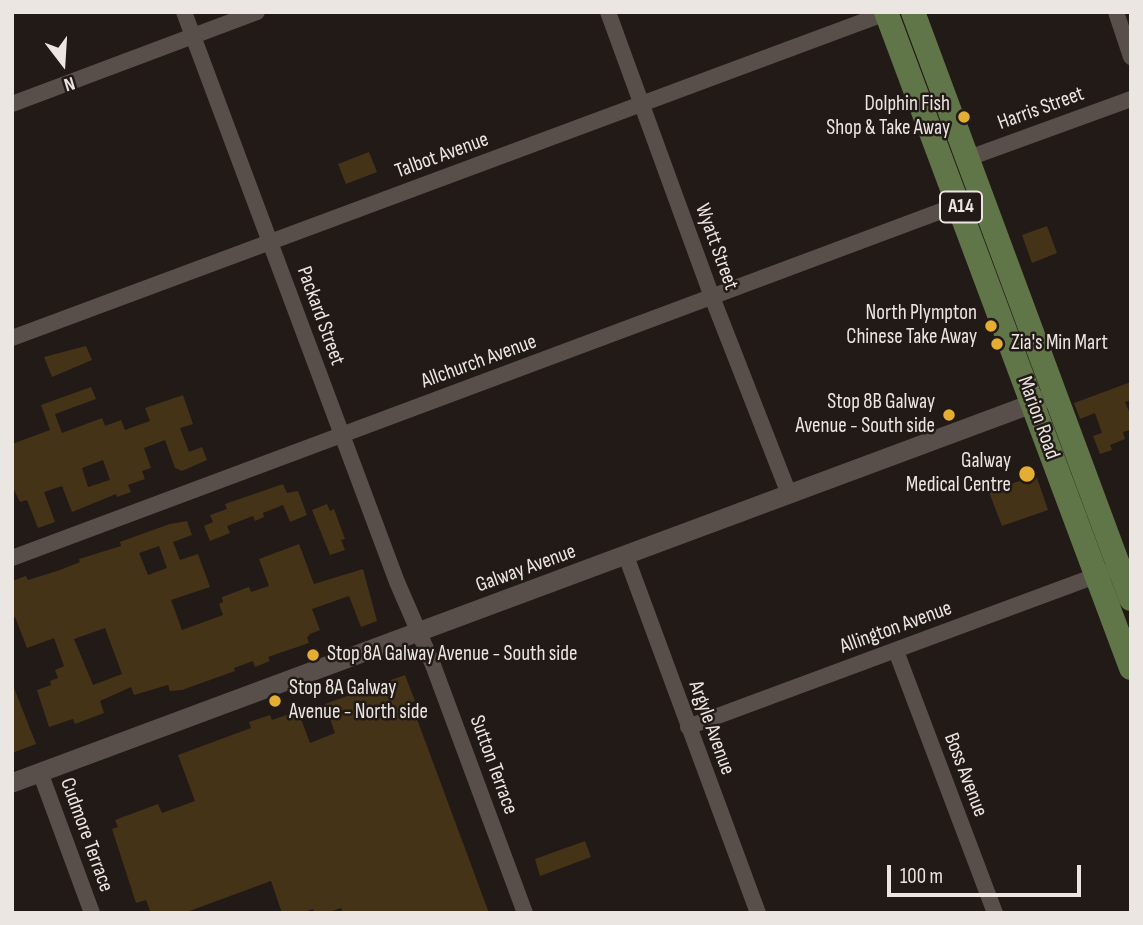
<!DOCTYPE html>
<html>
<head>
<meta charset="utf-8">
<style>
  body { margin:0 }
  #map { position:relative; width:1143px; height:925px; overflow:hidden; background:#221a16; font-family:"Sofia Sans Condensed",sans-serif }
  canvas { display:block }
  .frame { position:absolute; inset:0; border:14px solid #ece6e3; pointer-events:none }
  .north { position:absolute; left:28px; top:28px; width:70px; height:70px; -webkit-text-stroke:5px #221a16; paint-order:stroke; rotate:163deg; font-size:19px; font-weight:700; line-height:28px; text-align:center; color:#ece6e3 }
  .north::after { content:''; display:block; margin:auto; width:24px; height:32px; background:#ece6e3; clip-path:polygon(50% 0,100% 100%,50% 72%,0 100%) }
  .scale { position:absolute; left:887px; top:865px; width:194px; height:32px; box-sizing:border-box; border:4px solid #ece6e3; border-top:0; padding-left:9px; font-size:21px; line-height:24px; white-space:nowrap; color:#ece6e3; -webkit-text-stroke:5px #221a16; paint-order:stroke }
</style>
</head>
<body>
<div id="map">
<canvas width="1143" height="925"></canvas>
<div class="frame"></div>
<div class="north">N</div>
<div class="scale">100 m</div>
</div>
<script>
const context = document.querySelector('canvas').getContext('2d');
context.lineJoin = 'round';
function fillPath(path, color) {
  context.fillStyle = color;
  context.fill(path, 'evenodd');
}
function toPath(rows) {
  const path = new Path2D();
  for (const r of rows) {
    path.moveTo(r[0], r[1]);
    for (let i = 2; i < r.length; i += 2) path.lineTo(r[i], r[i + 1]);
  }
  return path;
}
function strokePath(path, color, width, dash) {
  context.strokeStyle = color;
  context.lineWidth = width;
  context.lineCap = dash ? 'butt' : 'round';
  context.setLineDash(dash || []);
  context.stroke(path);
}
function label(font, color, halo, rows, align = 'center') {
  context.font = font + ' "Sofia Sans Condensed",sans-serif';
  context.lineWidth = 5;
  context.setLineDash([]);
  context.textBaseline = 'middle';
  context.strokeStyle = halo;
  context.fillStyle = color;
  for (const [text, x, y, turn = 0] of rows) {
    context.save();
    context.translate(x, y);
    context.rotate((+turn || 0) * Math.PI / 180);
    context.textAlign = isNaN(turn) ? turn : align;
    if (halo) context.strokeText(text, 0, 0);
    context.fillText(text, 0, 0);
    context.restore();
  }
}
fillPath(toPath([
  [369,152,377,172,346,184,338,164],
  [1047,226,1057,253,1032,263,1022,235],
  [86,346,92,360,52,377,44,357],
  [1131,382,1131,400,1125,402,1131,416,1131,430,1123,432,1125,439,1110,445,1112,450,1100,454,1093,436,1102,433,1095,413,1080,419,1074,403],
  [91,387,96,399,55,414,62,433,102,418,105,426,121,420,125,430,150,421,145,408,183,395,193,424,180,428,189,452,202,447,207,460,182,471,175,468,165,440,144,448,151,468,142,471,145,479,128,485,131,492,117,497,116,494,72,512,62,486,44,492,55,522,38,528,27,500,20,502,12,486,12,444,50,430,41,405],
  [103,460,110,480,88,487,82,468],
  [1036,475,1048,510,1002,526,989,492],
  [283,484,287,493,298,491,307,515,290,522,283,505,263,513,264,517,255,521,253,516,227,526,230,533,210,541,204,526,213,522,210,515,227,509,225,504],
  [327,504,330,511,334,509,345,539,341,540,345,550,330,555,312,510],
  [187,521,192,535,173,542,180,560,198,554,210,587,171,600,182,630,223,615,219,604,223,602,222,597,249,587,251,592,269,586,259,559,299,544,314,584,363,569,377,621,361,627,349,596,312,609,320,630,310,634,307,638,309,643,268,657,270,661,255,667,253,661,234,668,235,671,182,690,170,691,168,685,134,695,131,687,100,701,104,713,75,724,73,719,49,727,37,690,51,685,50,681,58,678,55,670,64,666,54,638,27,648,15,617,12,618,12,581,26,576,28,580,60,570,80,562,79,559,121,546,120,542,125,540,170,524],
  [159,546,167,568,148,575,139,553],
  [105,628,122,674,93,685,74,639],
  [405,675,415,701,411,703,489,913,343,913,341,908,327,913,314,913,313,909,301,913,282,913,271,881,184,913,151,913,146,900,136,903,112,829,118,827,115,820,158,804,162,813,195,801,178,755,251,728,249,722,270,715,272,720,298,711,310,743,335,733,325,704],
  [12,683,36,744,12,753],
  [585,841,591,857,540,876,535,859]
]), '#453318');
strokePath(toPath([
  [184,12,397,582,433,665,525,913],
  [608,12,712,297,789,494],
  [1116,12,1131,57],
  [12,104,257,12],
  [966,159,1131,99],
  [12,338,886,13],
  [626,556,758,913],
  [12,558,960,204],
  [896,651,995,913],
  [688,727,1106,572],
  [40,772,92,913]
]), '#594f4a', 16);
strokePath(toPath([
  [12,783,1045,399]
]), '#594f4a', 19);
strokePath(toPath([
  [886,12,1131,668],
  [913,12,1131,599]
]), '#617648', 24);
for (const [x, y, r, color] of [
  [964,117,7,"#e4ae35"],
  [991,326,7,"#e4ae35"],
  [997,344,7,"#e4ae35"],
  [949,415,7,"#e4ae35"],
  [1027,474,9,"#e4ae35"],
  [313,655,7,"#e4ae35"],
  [275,701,7,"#e4ae35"]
]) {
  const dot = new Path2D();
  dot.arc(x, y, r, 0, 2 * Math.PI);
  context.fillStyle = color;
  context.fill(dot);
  strokePath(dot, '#221a16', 2.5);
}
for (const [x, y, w] of [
  [961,207,42]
]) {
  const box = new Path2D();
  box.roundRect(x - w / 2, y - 15.5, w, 31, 5);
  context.fillStyle = '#221a16';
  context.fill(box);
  strokePath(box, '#ece6e3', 2);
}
label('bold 19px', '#ece6e3', null, [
  ["A14",961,207]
]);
label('21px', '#ece6e3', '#221a16', [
  ["Dolphin Fish",950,105],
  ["Shop & Take Away",950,129],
  ["North Plympton",977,314],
  ["Chinese Take Away",977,338],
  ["Zia's Min Mart",1011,344,"left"],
  ["Stop 8B Galway",935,403],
  ["Avenue - South side",935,427],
  ["Galway",1011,462],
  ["Medical Centre",1011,486],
  ["Stop 8A Galway Avenue - South side",327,655,"left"],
  ["Stop 8A Galway",289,689,"left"],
  ["Avenue - North side",289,713,"left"]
], 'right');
label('21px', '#ece6e3', '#221a16', [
  ["Harris Street",1041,109,-20],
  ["Talbot Avenue",442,156,-20],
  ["Wyatt Street",716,247,70],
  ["Packard Street",320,316,70],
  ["Allchurch Avenue",479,362,-20],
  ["Marion Road",1038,418,70],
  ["Galway Avenue",526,569,-20],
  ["Allington Avenue",896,628,-20],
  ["Argyle Avenue",711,728,70],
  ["Sutton Terrace",493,765,70],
  ["Boss Avenue",965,775,69],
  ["Cudmore Terrace",86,835,70]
]);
</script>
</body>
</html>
